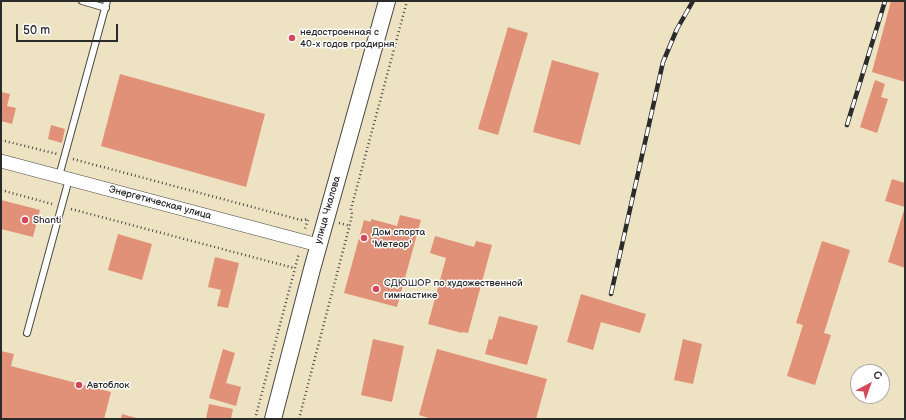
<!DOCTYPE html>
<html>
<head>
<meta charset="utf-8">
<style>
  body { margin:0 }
  #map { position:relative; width:906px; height:420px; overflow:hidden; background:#ede3c3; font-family:"Balsamiq Sans",sans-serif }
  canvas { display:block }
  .frame { position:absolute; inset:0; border:2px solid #2b2b2b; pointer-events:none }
  .north { position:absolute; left:850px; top:364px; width:40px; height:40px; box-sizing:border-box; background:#fff; border:1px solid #aaa; border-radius:50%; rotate:41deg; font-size:11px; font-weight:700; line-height:16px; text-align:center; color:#2b2b2b }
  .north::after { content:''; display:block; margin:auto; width:14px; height:18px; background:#d1495b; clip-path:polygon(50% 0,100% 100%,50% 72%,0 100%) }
  .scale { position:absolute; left:16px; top:24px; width:102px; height:18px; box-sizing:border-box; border:2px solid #2b2b2b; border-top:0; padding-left:5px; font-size:12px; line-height:14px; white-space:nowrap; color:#2b2b2b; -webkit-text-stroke:3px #fff; paint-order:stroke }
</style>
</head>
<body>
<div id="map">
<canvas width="906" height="420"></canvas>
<div class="frame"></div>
<div class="north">С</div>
<div class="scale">50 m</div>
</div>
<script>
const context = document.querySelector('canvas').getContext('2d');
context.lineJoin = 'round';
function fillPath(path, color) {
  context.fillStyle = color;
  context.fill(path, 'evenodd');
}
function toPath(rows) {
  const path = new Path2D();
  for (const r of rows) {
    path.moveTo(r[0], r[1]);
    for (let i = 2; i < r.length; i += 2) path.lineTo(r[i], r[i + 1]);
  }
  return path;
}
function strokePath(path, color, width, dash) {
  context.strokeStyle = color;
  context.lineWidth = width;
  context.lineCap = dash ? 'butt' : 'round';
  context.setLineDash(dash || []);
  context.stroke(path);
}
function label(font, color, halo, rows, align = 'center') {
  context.font = font + ' "Balsamiq Sans",sans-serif';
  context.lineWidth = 3;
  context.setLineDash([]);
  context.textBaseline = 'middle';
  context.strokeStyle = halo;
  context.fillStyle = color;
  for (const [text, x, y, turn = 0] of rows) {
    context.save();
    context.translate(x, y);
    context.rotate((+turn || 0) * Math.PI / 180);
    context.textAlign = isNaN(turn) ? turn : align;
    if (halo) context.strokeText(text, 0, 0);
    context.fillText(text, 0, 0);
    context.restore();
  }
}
fillPath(toPath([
  [891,1,905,1,905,82,872,72],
  [508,27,528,33,498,135,478,129],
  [552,60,599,73,580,145,533,132],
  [120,74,265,114,246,187,101,146],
  [875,80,885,84,881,97,888,99,877,133,860,127],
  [1,92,10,94,7,106,16,108,12,124,1,121],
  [51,125,65,129,62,143,48,139],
  [892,179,905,183,905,268,888,262,905,207,885,201],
  [1,200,40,210,33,237,1,229],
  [400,215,421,220,397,307,344,293,364,220,371,222,371,219,397,226],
  [118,234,152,244,142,280,108,270],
  [435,236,474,247,476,241,492,245,468,333,462,332,462,333,428,324,446,258,430,253],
  [822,241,850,250,824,333,831,335,815,385,787,376,803,325,796,323],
  [215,257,239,263,228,308,217,306,221,290,208,287],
  [581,294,646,314,640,333,601,322,593,350,567,342],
  [499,316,538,326,527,365,485,354,489,339,492,340],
  [373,339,404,346,392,402,361,395],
  [683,339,702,344,693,384,674,380],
  [223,349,235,353,226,383,241,387,236,406,209,398],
  [437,349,547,379,536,419,432,419,419,415],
  [1,351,14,354,11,366,111,392,104,419,1,419],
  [209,404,233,409,231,419,206,419],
  [122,414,140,419,121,419]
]), '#e19178');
const service = toPath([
  [82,1,106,8],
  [59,176,107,1],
  [27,333,69,179]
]);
const minor = toPath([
  [1,161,318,245]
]);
const tertiary = toPath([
  [273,419,312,269,387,1]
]);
strokePath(service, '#484742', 8);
strokePath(minor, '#484742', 14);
strokePath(tertiary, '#484742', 18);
strokePath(toPath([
  [1,140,57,154],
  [73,159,301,220,308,219,305,229],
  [1,190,52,204],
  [71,209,294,268],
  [339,223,350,226],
  [255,419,299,253],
  [299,419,350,224,352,214,351,209,407,1]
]), '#484742', 2.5, [1, 3]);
strokePath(service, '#fff', 6);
strokePath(minor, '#fff', 13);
strokePath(tertiary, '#fff', 16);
const rail = toPath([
  [847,125,885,1],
  [611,294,663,62,677,29,693,1]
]);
strokePath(rail, '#2b2b2b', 4.5);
strokePath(rail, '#fff', 3, [9]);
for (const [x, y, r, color] of [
  [292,38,4,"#d1495b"],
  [25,220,4,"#d1495b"],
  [364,238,4,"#d1495b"],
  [376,289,4,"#d1495b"],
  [79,385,4,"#d1495b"]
]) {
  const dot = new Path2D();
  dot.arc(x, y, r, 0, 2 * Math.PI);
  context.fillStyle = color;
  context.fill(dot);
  strokePath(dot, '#fff', 1.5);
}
label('10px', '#2b2b2b', '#fff', [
  ["недостроенная с",300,32],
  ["40-х годов градирня",300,44],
  ["Shanti",33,220],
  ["Дом спорта",372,232],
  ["'Метеор'",372,244],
  ["СДЮШОР по художественной",384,283],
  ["гимнастике",384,295],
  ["Автоблок",87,385]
], 'left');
label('10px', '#2b2b2b', '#fff', [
  ["Энергетическая улица",160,203,15],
  ["улица Чкалова",328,210,-74]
]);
</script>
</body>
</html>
